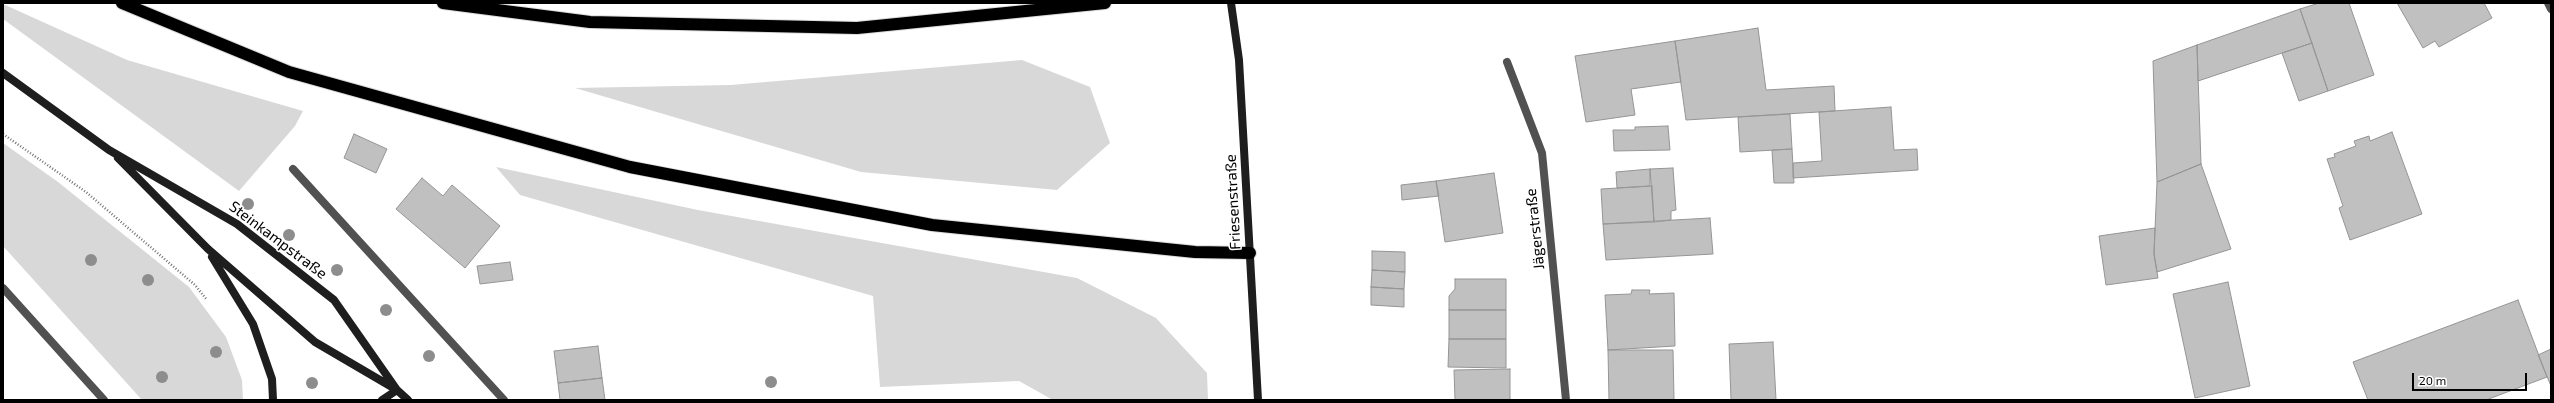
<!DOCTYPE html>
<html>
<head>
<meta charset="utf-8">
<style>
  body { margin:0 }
  #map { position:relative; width:2554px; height:403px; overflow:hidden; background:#fff; font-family:"Exo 2",sans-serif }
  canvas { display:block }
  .frame { position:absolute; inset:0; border:4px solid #000; pointer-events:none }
  .scale { position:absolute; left:2412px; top:373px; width:115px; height:18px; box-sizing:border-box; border:2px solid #000; border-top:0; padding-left:5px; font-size:12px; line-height:14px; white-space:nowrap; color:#000; -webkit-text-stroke:3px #fff; paint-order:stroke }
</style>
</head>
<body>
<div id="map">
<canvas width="2554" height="403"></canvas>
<div class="frame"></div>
<div class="scale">20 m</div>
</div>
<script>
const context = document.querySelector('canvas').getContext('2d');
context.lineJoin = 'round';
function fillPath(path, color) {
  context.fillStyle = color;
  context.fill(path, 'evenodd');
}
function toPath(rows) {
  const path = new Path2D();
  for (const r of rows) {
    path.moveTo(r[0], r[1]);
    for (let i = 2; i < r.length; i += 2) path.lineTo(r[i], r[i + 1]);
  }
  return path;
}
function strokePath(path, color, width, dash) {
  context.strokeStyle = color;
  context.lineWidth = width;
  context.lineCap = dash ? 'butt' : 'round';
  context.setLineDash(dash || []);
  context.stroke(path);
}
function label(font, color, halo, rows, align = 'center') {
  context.font = font + ' "Exo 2",sans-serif';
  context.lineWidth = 3;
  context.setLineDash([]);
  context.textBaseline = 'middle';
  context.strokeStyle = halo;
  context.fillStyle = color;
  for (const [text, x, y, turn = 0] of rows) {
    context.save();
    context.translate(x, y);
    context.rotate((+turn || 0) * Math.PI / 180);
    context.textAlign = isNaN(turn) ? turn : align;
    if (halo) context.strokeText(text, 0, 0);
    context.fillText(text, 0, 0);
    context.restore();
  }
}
fillPath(toPath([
  [3,4,127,60,303,111,295,126,239,191,3,19],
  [1022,60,1090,87,1110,143,1057,190,861,172,575,88,731,85],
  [3,143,58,182,189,287,226,337,242,380,243,400,142,400,3,246],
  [496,167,698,210,1077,278,1156,318,1207,373,1208,400,1053,400,1019,381,880,387,873,296,520,195]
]), '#d8d8d8');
const building = toPath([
  [2319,3,2349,3,2374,75,2328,91,2300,9,2319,3],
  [2397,3,2484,3,2492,18,2439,47,2435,41,2423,48,2397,3],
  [2300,9,2312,43,2198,81,2197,45,2300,9],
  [1758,28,1766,90,1834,86,1835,111,1686,120,1675,41,1758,28],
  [1675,41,1681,82,1631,89,1635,115,1586,122,1575,56,1675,41],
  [2312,43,2328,91,2299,101,2282,53,2312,43],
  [2197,45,2201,164,2157,182,2153,61,2197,45],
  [1891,107,1894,150,1917,149,1918,170,1793,178,1793,163,1822,161,1819,112,1891,107],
  [1790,114,1792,149,1740,152,1738,117,1790,114],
  [1668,126,1670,150,1614,151,1613,130,1635,130,1635,127,1668,126],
  [2392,132,2422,214,2350,240,2339,208,2343,206,2327,159,2335,157,2334,154,2356,146,2354,141,2369,136,2370,141,2392,132],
  [354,134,387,149,376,173,344,158,354,134],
  [1792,149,1794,183,1774,183,1772,150,1792,149],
  [2201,164,2231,249,2157,272,2154,254,2157,182,2201,164],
  [1673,168,1676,210,1671,211,1671,220,1654,222,1650,169,1673,168],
  [1650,169,1650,186,1617,188,1616,172,1650,169],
  [1494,173,1503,233,1445,242,1436,181,1494,173],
  [422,178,443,196,452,185,500,226,465,268,396,209,422,178],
  [1436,181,1439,196,1402,200,1401,185,1436,181],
  [1652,186,1654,222,1603,224,1601,189,1652,186],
  [1710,218,1713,254,1606,260,1603,224,1710,218],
  [2155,228,2154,254,2158,278,2106,285,2099,236,2155,228],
  [1372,251,1405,252,1405,272,1372,270,1372,251],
  [510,262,513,280,480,284,477,266,510,262],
  [1372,270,1405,272,1404,289,1371,287,1372,270],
  [1455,279,1506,279,1506,310,1449,310,1449,296,1455,289,1455,279],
  [2228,282,2250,386,2195,398,2173,294,2228,282],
  [1371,287,1404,289,1404,307,1371,305,1371,287],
  [1632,290,1650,290,1649,294,1674,293,1675,346,1608,350,1605,295,1631,294,1632,290],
  [2518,300,2547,377,2486,400,2368,400,2353,362,2518,300],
  [1449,310,1506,310,1506,339,1449,339,1449,310],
  [1449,339,1506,339,1506,368,1448,367,1449,339],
  [1773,342,1776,400,1731,400,1729,344,1773,342],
  [598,346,602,378,558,383,554,351,598,346],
  [2551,349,2551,386,2538,355,2551,349],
  [1608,350,1673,350,1674,400,1609,400,1608,350],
  [1510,369,1510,400,1455,400,1454,370,1510,369],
  [602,378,605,400,560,400,558,383,602,378]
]);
fillPath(building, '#c0c0c0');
strokePath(building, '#959595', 1);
const highway = toPath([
  [122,3,289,72,630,167,932,225,1195,252,1250,253],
  [443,3,590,22,857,28,1105,3]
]);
strokePath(highway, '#dbdbdb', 14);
strokePath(toPath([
  [3,134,86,192,195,285,207,300]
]), '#737373', 2.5, [1, 2]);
strokePath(toPath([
  [293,169,504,400]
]), '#515151', 8);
strokePath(toPath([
  [2548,3,2551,9],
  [1507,62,1542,153,1566,400],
  [3,288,104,400]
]), '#515151', 8);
strokePath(toPath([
  [1231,3,1239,60,1258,400],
  [3,73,109,150,237,224,334,300,397,390],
  [118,158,208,249,315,342,397,390,408,400],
  [212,257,253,324,272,379,273,400],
  [382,400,397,390]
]), '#1e1e1e', 8);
strokePath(highway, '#000', 12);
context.fillStyle = '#8d8d8d';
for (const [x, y] of [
  [248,204],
  [289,235],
  [91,260],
  [337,270],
  [148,280],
  [386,310],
  [216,352],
  [429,356],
  [162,377],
  [771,382],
  [312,383]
]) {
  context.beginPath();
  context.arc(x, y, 6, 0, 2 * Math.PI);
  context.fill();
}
label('15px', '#000', '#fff', [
  ["Friesenstraße",1233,202,-93],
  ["Jägerstraße",1535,229,-96],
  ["Steinkampstraße",278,240,37]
]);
</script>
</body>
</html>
